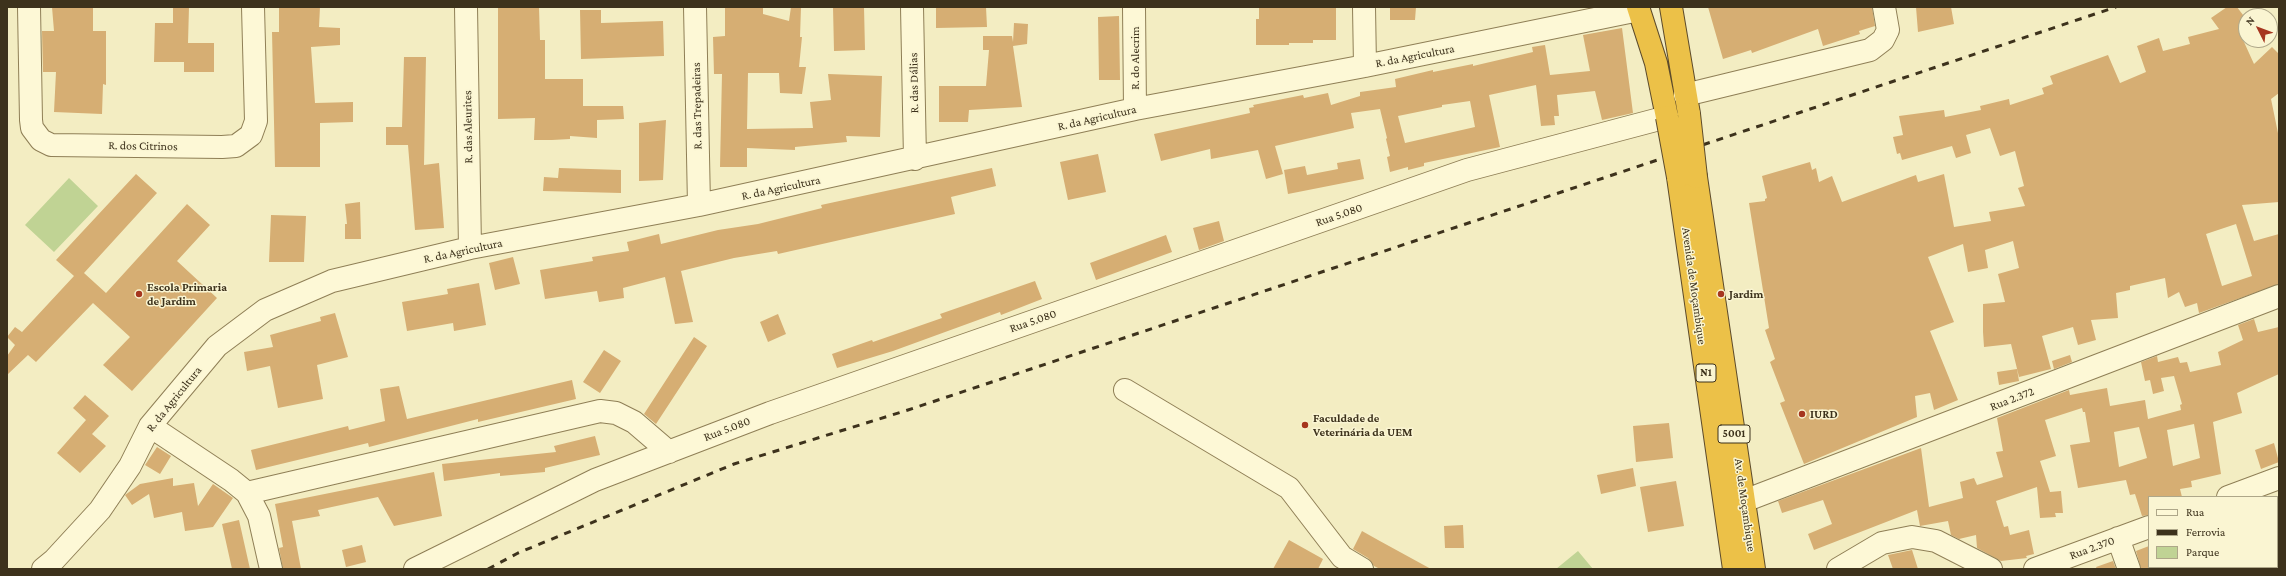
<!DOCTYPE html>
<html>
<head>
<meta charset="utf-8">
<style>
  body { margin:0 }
  #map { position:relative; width:2286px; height:576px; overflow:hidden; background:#f3edc2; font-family:"Crimson Pro",serif }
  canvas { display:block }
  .frame { position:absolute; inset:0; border:8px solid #3d321c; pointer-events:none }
  .legend { position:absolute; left:2148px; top:496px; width:130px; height:72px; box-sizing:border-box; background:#faf5d2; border:1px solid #aea789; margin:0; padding:5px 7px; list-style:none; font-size:12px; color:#3d321c }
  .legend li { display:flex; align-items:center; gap:8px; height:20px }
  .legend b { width:20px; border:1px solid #aea789 }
  .north { position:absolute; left:2238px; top:8px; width:40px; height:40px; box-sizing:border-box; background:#faf5d2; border:1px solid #aea789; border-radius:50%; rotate:312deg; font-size:11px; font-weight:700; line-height:16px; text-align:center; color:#3d321c }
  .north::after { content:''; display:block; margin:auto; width:14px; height:18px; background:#a6361f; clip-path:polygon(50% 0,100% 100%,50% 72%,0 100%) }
</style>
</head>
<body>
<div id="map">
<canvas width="2286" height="576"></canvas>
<div class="frame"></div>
<ul class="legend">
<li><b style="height:5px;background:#fdf8d6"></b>Rua</li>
<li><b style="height:5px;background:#3d321c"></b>Ferrovia</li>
<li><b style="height:11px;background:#c0d394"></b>Parque</li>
</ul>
<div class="north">N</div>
</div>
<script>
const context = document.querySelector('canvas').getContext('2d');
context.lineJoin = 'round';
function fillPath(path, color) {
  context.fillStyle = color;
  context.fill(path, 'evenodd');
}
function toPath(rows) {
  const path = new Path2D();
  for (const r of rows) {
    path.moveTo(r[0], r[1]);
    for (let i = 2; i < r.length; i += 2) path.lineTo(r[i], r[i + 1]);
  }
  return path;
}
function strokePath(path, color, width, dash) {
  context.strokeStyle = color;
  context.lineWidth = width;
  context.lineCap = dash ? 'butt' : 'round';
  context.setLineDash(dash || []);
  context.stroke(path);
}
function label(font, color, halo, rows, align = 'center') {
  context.font = font + ' "Crimson Pro",serif';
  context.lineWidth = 3;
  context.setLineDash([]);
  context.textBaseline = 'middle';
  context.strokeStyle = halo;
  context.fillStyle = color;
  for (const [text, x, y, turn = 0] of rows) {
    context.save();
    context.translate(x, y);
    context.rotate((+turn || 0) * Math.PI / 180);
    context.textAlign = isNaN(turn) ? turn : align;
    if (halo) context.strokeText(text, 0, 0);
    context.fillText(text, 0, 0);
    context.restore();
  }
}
fillPath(toPath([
  [69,178,98,206,54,252,25,225],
  [1578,551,1593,569,1556,569]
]), '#c0d394');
fillPath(toPath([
  [52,7,93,7,93,31,106,31,106,85,103,84,102,114,54,112,56,72,43,72,42,31,54,31],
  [173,7,189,7,188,43,214,43,214,72,184,72,184,62,154,62,155,23,173,23],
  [279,7,320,7,319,27,340,28,340,45,311,47,315,103,353,102,353,122,320,123,320,167,275,167,272,32,279,32],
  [498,7,539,7,540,40,545,40,545,79,583,79,583,106,623,106,624,119,597,120,597,138,570,136,570,139,552,140,534,140,535,118,498,119],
  [725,7,763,7,763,14,789,21,791,7,801,7,800,37,802,37,799,67,806,67,802,94,780,93,779,73,748,73,747,129,813,128,810,102,831,100,828,74,882,76,880,137,846,136,847,142,795,147,795,150,747,148,747,167,720,167,722,74,714,74,713,37,725,36],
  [833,7,864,7,865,50,834,51],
  [936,7,986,7,987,27,936,28],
  [1259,7,1336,7,1336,40,1313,40,1313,43,1289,43,1289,45,1256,45,1256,19,1259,19],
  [1390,7,1416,7,1415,20,1390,20],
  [1708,7,1872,7,1875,26,1859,31,1860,34,1823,46,1818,29,1752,53,1751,50,1723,59],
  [1916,7,1951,7,1954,24,1918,32],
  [2227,7,2237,7,2246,19,2246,26,2239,31,2254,64,2272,47,2279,54,2279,93,2271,99,2279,138,2279,202,2242,205,2254,241,2279,234,2279,284,2199,313,2197,303,2185,307,2179,292,2168,298,2165,278,2130,286,2130,290,2116,293,2118,318,2091,320,2096,340,2078,345,2073,327,2042,336,2051,369,2019,377,2011,344,1984,347,1983,332,1983,304,2005,302,1998,274,2019,268,2013,241,1985,250,1988,268,1968,272,1963,244,1928,257,1954,322,1930,331,1958,400,1934,410,1930,393,1915,396,1917,417,1804,464,1780,403,1785,401,1770,362,1775,359,1765,330,1769,328,1749,203,1765,201,1765,199,1767,198,1762,176,1810,162,1812,170,1816,168,1819,182,1832,176,1842,202,1916,175,1918,182,1944,174,1954,227,1991,221,1989,212,2025,206,2018,188,2024,186,2015,151,2000,156,1990,128,1966,135,1971,153,1956,158,1952,146,1902,160,1900,153,1897,154,1893,137,1903,135,1899,116,1944,110,1945,117,1981,110,1980,106,2009,99,2010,105,2044,94,2042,88,2053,84,2050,76,2108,55,2120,83,2146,72,2137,46,2159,38,2163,51,2190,44,2188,37,2219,29,2211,18],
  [2236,224,2252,276,2222,286,2206,234],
  [580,10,601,10,601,23,663,21,664,56,581,59],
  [1119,16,1120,80,1099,80,1098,17],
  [1014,23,1028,24,1027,44,1013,46,1022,107,969,110,968,122,939,122,939,86,986,86,989,50,983,50,983,36,1012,36,1013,42],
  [1622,28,1633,113,1602,120,1595,91,1557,95,1559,116,1554,116,1555,125,1541,126,1536,85,1489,95,1500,147,1424,163,1424,166,1408,170,1408,167,1390,172,1387,157,1390,156,1386,139,1387,138,1380,109,1351,113,1354,128,1275,146,1283,174,1266,179,1258,150,1211,159,1210,149,1161,161,1154,134,1250,113,1249,108,1254,107,1253,105,1303,95,1304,98,1328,93,1331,105,1360,96,1360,92,1396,87,1395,79,1433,70,1433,72,1473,64,1473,66,1533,52,1532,47,1545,45,1550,75,1590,71,1583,35],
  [1470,101,1475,127,1405,143,1398,116,1442,107,1442,105],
  [404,57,426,57,424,165,439,163,444,228,415,230,408,145,386,145,386,127,402,127],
  [666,120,663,180,639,181,639,123],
  [1098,154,1106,192,1068,200,1060,162],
  [1360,159,1364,179,1288,194,1284,170,1305,166,1307,175,1338,169,1337,163],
  [559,168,621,170,621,193,543,191,544,177,558,178],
  [992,168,996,186,951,197,955,214,778,254,777,251,734,258,681,271,693,322,675,324,665,277,623,288,624,298,599,302,597,291,545,299,540,270,593,261,592,257,629,251,627,242,659,234,661,244,718,230,758,224,822,208,821,205],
  [136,174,157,193,84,273,106,293,187,204,210,225,177,261,217,298,132,391,103,365,130,337,93,303,36,362,28,355,7,375,7,356,15,345,7,337,15,327,22,332,74,276,56,260],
  [360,202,361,239,345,239,345,224,347,224,345,204],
  [271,215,306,216,304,262,269,262],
  [1219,221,1224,241,1199,250,1193,228],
  [1166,235,1172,252,1096,280,1090,263],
  [513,257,520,284,495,290,489,263],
  [1035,281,1042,299,1001,315,1000,312,893,351,837,368,832,354,872,340,873,342,942,318,940,314],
  [479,283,486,325,454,331,453,323,407,331,402,302,448,294,447,289],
  [335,313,348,357,317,365,323,399,278,408,270,366,247,371,244,352,273,347,270,335,321,321,320,317],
  [778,314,786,334,768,342,760,322],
  [2254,319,2258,332,2279,327,2279,374,2237,393,2242,413,2213,422,2221,474,2191,481,2192,487,2180,489,2182,497,2149,497,2149,515,2142,516,2135,494,2130,495,2126,480,2078,488,2070,445,2090,442,2085,412,2083,412,2082,408,2045,420,2056,456,2040,461,2050,492,2061,491,2063,513,2055,513,2056,517,2040,518,2037,487,1996,501,2004,527,2008,526,2010,535,2029,530,2034,554,2026,556,2027,558,2001,561,1977,548,1976,535,1959,539,1951,535,1948,521,1920,526,1917,510,1814,550,1808,534,1832,524,1823,500,1782,513,1778,501,1921,448,1929,507,1963,498,1960,482,1974,478,1977,485,2003,477,1996,452,2003,451,1997,418,2069,390,2070,395,2107,388,2110,406,2145,400,2148,419,2181,410,2180,405,2182,404,2174,376,2161,378,2164,391,2153,394,2150,380,2145,381,2141,362,2157,356,2158,362,2178,357,2180,363,2187,362,2190,372,2221,365,2218,352,2243,340,2238,325],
  [2194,424,2200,458,2173,466,2167,430],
  [2139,427,2147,458,2119,467,2114,432],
  [694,337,707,346,656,424,644,414],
  [604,350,621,361,600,393,583,382],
  [2070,355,2072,362,2054,369,2052,361],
  [2017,369,2019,381,1999,385,1997,372],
  [572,380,576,399,478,422,478,419,369,447,368,443,256,470,251,450,348,426,349,430,385,421,380,389,399,386,407,419],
  [85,395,109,416,92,434,106,446,80,473,57,453,86,420,73,408],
  [1669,423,1673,458,1636,462,1633,426],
  [595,436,600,455,545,468,545,472,500,476,500,473,444,481,442,464,556,452,554,446],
  [2274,443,2279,462,2261,469,2255,450],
  [157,447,171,456,160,474,145,465],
  [1633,468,1636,486,1601,494,1597,475],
  [434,472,442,516,394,526,378,497,318,510,320,516,292,521,301,569,283,569,279,548,283,547,275,504],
  [173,478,173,486,194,483,198,506,213,484,233,498,213,527,185,531,182,512,154,518,149,494,132,505,125,495,140,484],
  [1676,481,1684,526,1648,532,1640,487],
  [239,520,250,569,232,569,222,524],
  [1463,525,1464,548,1445,548,1444,526],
  [1362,531,1378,540,1431,569,1380,569,1374,566,1368,558,1353,549],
  [1289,540,1323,559,1318,569,1273,569],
  [362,545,366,562,346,567,342,550],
  [2149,546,2149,569,2141,569,2136,551],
  [1912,550,1918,569,1893,569,1888,555],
  [2113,561,2116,569,2097,569,2096,567]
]), '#d6ae73');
const minor = toPath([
  [29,7,31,120,32,128,41,140,51,145,222,147,236,146,251,135,256,121,253,7],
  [466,7,470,248],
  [695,7,699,205],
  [912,7,915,159],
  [1134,7,1135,109],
  [1364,7,1365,66],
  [1685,95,1870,50,1883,40,1888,30,1884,7],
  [1125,390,1289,488,1342,557,1362,569],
  [150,426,231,480,247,493,259,516,271,569],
  [247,493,600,411,616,413,634,422,669,452],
  [2228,497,2279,478],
  [1744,501,2279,296],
  [2118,538,2129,569],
  [43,569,54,560,100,510,130,466,150,426,217,346,265,310,332,281,470,248,699,205,1135,109,1365,66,1639,10],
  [415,569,595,480,770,413,1467,170,1667,117],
  [1838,569,1882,543,1912,537,1936,541,1991,569],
  [2035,569,2149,527]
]);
const highway = toPath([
  [1638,7,1656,63,1667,117],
  [1671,7,1689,114],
  [1678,177,1734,569],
  [1696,177,1754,569]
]);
strokePath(minor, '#8f7f56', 24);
strokePath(highway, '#5d4b2b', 24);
strokePath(minor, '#fdf8d6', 22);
strokePath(highway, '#ecc148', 22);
strokePath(toPath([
  [488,569,518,553,734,464,908,410,2116,7]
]), '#3d321c', 3, [7, 7]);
const highwayBridge = toPath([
  [1689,114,1696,177],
  [1667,117,1678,177]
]);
strokePath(highwayBridge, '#5d4b2b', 24, []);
strokePath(highwayBridge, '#ecc148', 22);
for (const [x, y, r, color] of [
  [139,294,4,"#a6361f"],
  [1721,294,4,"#a6361f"],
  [1802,414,4,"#a6361f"],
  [1305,425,4,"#a6361f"]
]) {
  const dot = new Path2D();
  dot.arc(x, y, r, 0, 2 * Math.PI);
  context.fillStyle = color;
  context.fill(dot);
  strokePath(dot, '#faf5d2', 1.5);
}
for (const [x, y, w] of [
  [1706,373,20],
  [1734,434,32]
]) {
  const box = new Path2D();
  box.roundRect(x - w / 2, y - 9, w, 18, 3);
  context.fillStyle = '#faf5d2';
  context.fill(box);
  strokePath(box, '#3d321c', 1);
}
label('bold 11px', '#3d321c', null, [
  ["N1",1706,373],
  ["5001",1734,434]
]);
label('12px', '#3d321c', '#faf5d2', [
  ["R. da Agricultura",1415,56,-11],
  ["R. do Alecrim",1135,58,-90],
  ["R. das Dálias",914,83,-91],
  ["R. das Trepadeiras",697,106,-91],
  ["R. da Agricultura",1097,118,-13],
  ["R. das Aleurites",468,127,-91],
  ["R. dos Citrinos",143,146,1],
  ["R. da Agricultura",781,188,-12],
  ["Rua 5.080",1339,215,-19],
  ["R. da Agricultura",463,251,-12],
  ["Avenida de Moçambique",1694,286,82],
  ["Rua 5.080",1033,321,-19],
  ["R. da Agricultura",174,399,-51],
  ["Rua 2.372",2012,399,-21],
  ["Rua 5.080",727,429,-21],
  ["Av. de Moçambique",1745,505,82],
  ["Rua 2.370",2092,548,-20]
]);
label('bold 12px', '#3d321c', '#faf5d2', [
  ["Escola Primaria",147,287],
  ["de Jardim",147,301],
  ["Jardim",1729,294],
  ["IURD",1810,414],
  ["Faculdade de",1313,418],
  ["Veterinária da UEM",1313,432]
], 'left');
</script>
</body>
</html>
